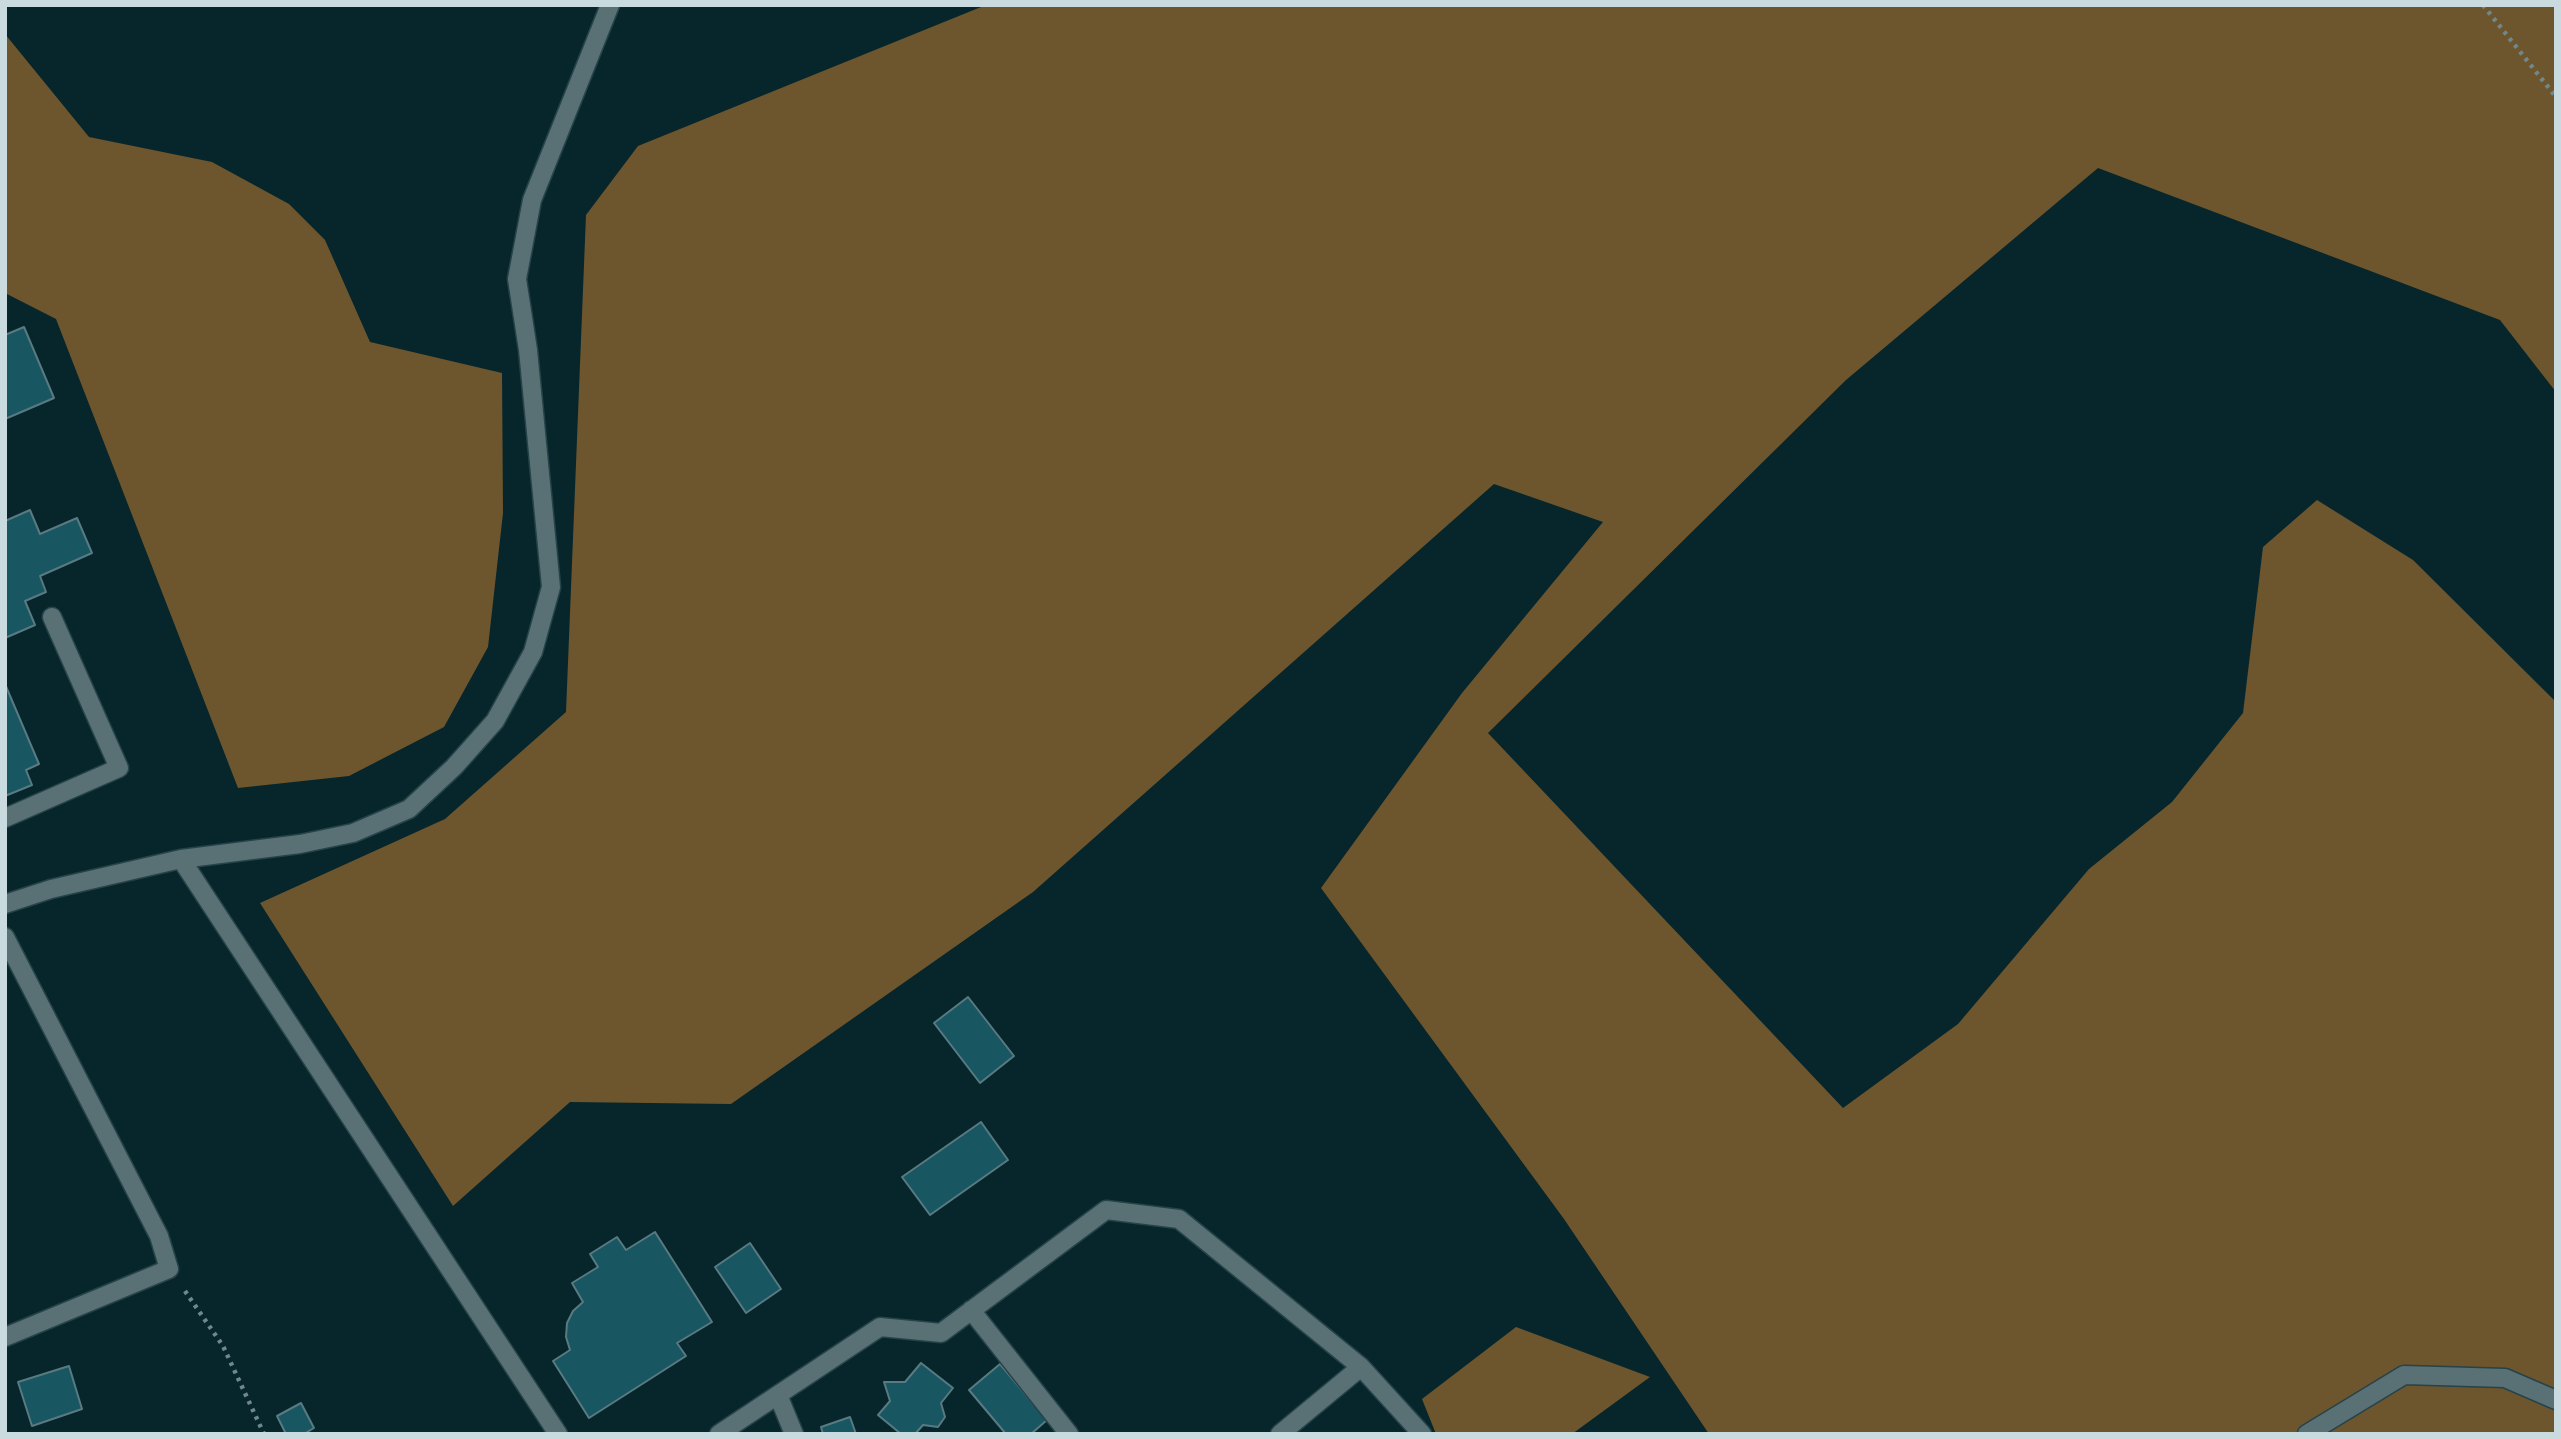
<!DOCTYPE html>
<html>
<head>
<meta charset="utf-8">
<style>
  body { margin:0 }
  #map { position:relative; width:2561px; height:1439px; overflow:hidden; background:#06262c; font-family:"Asap Condensed",sans-serif }
  canvas { display:block }
  .frame { position:absolute; inset:0; border:7px solid #cadbdf; pointer-events:none }
</style>
</head>
<body>
<div id="map">
<canvas width="2561" height="1439"></canvas>
<div class="frame"></div>
</div>
<script>
const context = document.querySelector('canvas').getContext('2d');
context.lineJoin = 'round';
function fillPath(path, color) {
  context.fillStyle = color;
  context.fill(path, 'evenodd');
}
function toPath(rows) {
  const path = new Path2D();
  for (const r of rows) {
    path.moveTo(r[0], r[1]);
    for (let i = 2; i < r.length; i += 2) path.lineTo(r[i], r[i + 1]);
  }
  return path;
}
function strokePath(path, color, width, dash) {
  context.strokeStyle = color;
  context.lineWidth = width;
  context.lineCap = dash ? 'butt' : 'round';
  context.setLineDash(dash || []);
  context.stroke(path);
}
fillPath(toPath([
  [986,5,2556,5,2556,392,2500,320,2098,168,1846,380,1488,733,1843,1108,1958,1024,2089,869,2172,802,2243,713,2263,547,2317,500,2413,560,2556,702,2556,1434,1709,1434,1564,1219,1321,888,1462,693,1603,522,1494,484,1033,892,731,1104,570,1102,453,1206,260,903,445,819,566,712,586,215,638,146],
  [5,34,89,137,212,162,289,204,325,240,370,342,502,373,503,513,488,647,444,727,349,776,238,788,56,319,5,293],
  [1516,1327,1650,1377,1572,1434,1436,1434,1422,1399]
]), '#6d562e');
const building = toPath([
  [24,327,54,398,5,419,5,335,24,327],
  [30,510,40,534,77,518,92,553,40,576,46,592,25,601,35,625,5,638,5,521,30,510],
  [5,684,39,764,26,770,32,785,5,796,5,684],
  [968,997,1014,1056,980,1083,934,1023,968,997],
  [981,1122,1008,1160,930,1215,902,1177,981,1122],
  [655,1232,712,1322,677,1343,686,1356,589,1418,553,1361,570,1350,566,1337,567,1323,573,1311,583,1302,572,1283,598,1267,590,1254,617,1237,626,1250,655,1232],
  [750,1243,781,1289,746,1313,715,1267,750,1243],
  [921,1363,953,1388,941,1403,945,1417,938,1427,923,1425,915,1434,901,1434,878,1415,890,1401,884,1382,905,1382,921,1363],
  [1000,1364,1047,1420,1031,1434,1006,1434,969,1390,1000,1364],
  [69,1366,82,1409,32,1426,18,1382,69,1366],
  [301,1403,314,1428,304,1434,286,1434,277,1416,301,1403],
  [850,1417,856,1434,823,1434,821,1427,850,1417]
]);
fillPath(building, '#185662');
strokePath(building, '#5a7a81', 2);
const minor = toPath([
  [5,818,119,768,52,617],
  [181,859,558,1434],
  [5,904,51,889,181,859,300,844,353,833,409,809,454,767,495,721,533,652,551,587,528,350,517,279,532,200,610,5],
  [5,937,159,1236,169,1269,5,1337],
  [971,1310,1069,1434],
  [778,1395,794,1434],
  [719,1434,880,1327,941,1333,1106,1210,1179,1219,1361,1367,1422,1434],
  [1280,1434,1361,1367],
  [2307,1434,2404,1375,2505,1378,2556,1400]
]);
strokePath(minor, '#254349', 21);
strokePath(toPath([
  [2483,5,2556,97],
  [185,1291,223,1346,264,1434]
]), '#70888d', 4.5, [3.5, 5]);
strokePath(minor, '#597075', 18);
</script>
</body>
</html>
